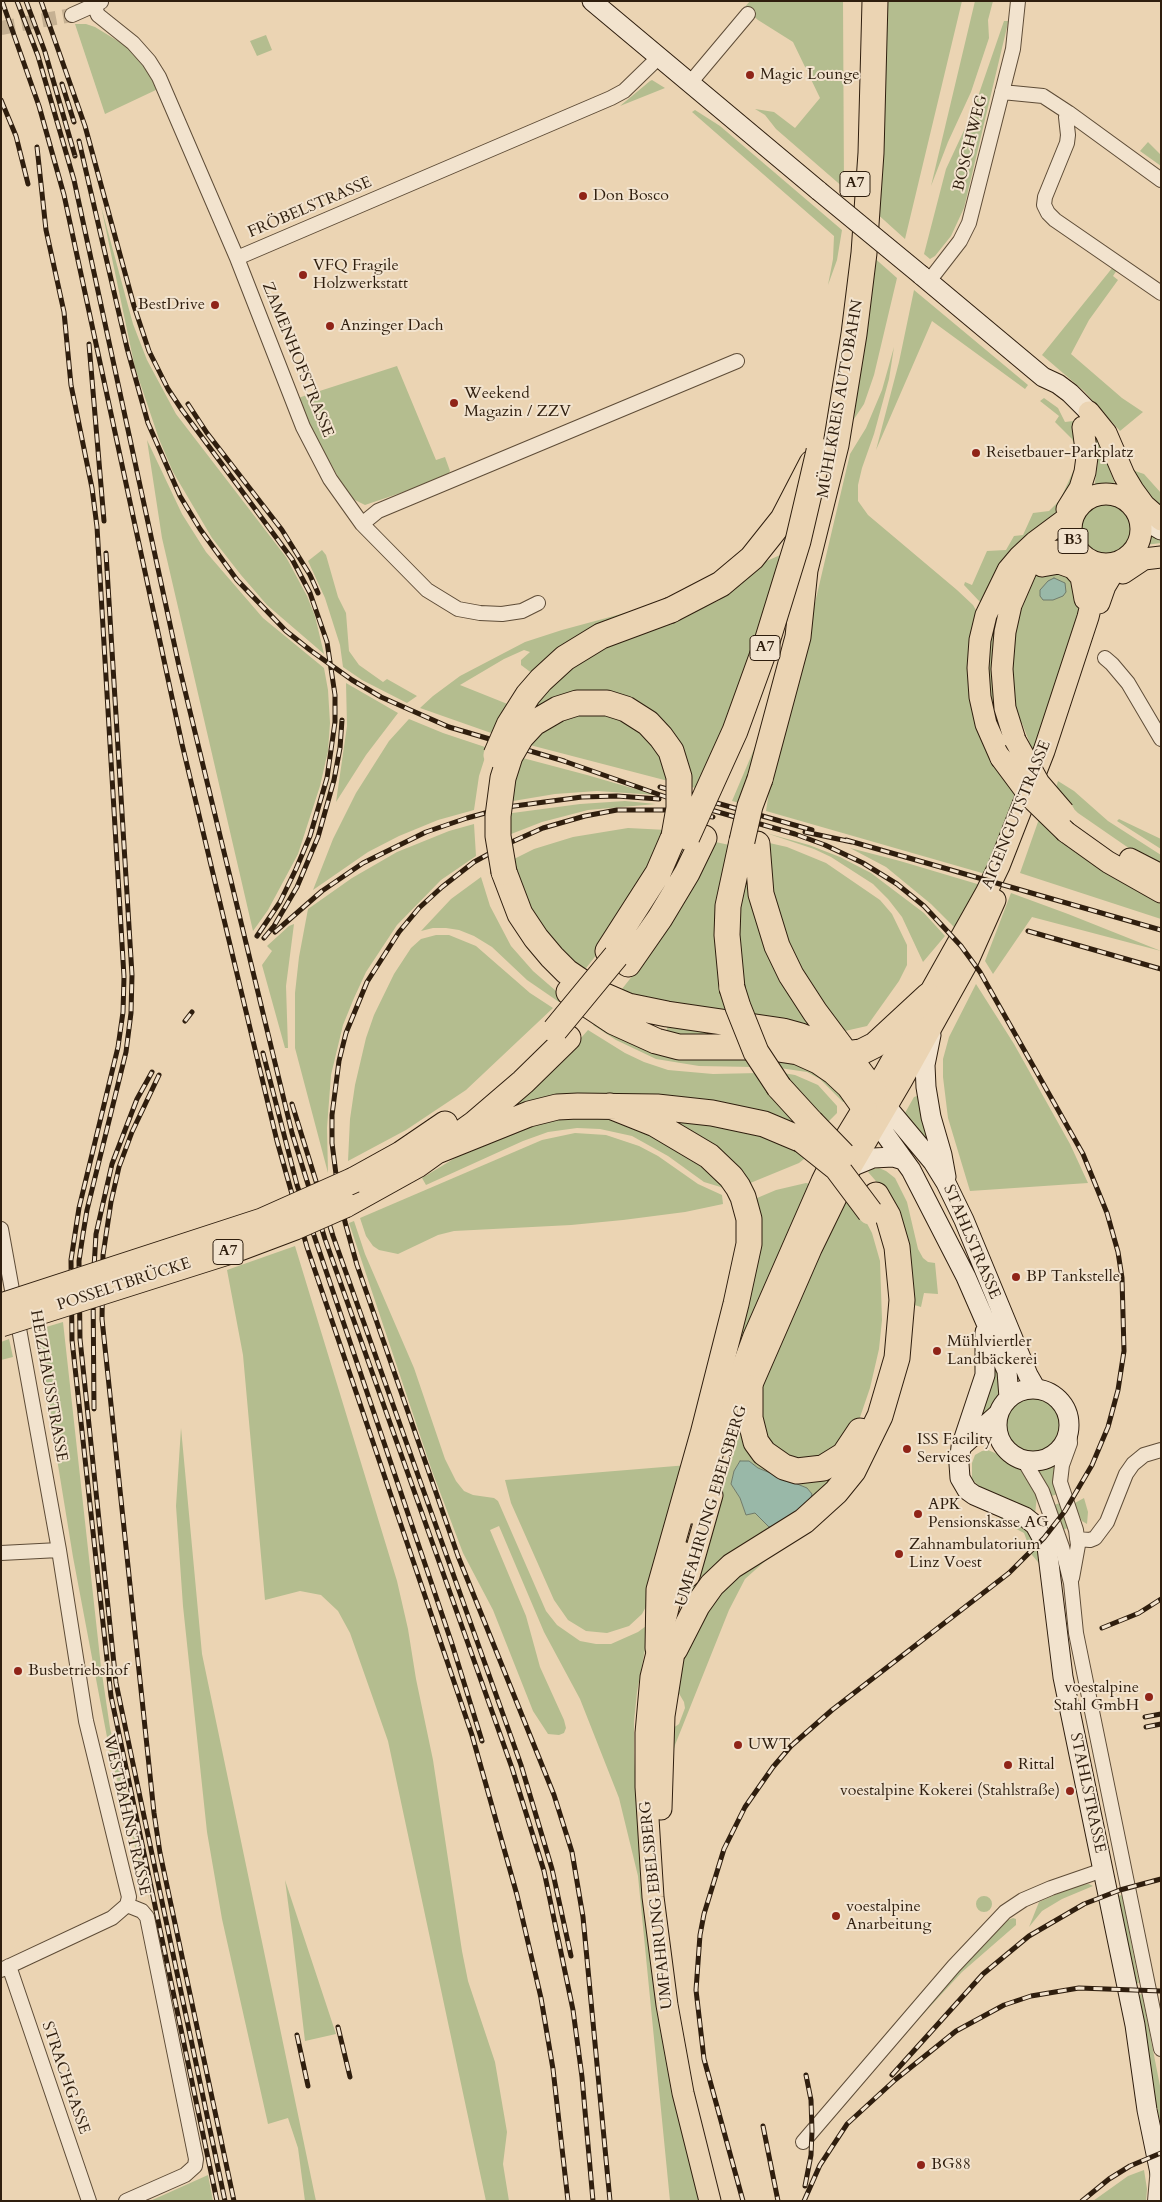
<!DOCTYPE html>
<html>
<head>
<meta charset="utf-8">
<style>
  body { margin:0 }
  #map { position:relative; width:1162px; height:2202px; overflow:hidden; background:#ebd4b3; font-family:Cardo,serif }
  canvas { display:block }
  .frame { position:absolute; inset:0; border:2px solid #2f1e0e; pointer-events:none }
</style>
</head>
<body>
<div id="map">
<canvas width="1162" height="2202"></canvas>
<div class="frame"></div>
</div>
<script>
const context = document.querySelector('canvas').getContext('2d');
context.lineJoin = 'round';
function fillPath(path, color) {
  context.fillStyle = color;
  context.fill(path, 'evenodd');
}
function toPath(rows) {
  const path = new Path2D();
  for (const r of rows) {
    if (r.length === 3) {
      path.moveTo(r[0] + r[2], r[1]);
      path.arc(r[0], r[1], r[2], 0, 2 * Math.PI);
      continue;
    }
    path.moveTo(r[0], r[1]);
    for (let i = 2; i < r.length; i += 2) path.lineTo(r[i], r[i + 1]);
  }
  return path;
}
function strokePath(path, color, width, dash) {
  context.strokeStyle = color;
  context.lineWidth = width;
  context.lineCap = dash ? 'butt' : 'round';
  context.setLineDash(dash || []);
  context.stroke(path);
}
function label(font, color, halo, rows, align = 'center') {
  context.font = font + ' Cardo,serif';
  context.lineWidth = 4;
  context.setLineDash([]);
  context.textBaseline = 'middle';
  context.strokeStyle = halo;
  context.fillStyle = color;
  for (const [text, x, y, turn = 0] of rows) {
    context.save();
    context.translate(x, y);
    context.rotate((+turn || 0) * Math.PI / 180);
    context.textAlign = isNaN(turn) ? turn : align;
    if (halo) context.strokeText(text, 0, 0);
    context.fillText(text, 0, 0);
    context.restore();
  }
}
fillPath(toPath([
  [750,1,843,1,844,188,776,129,765,115,755,109,774,112,795,128,820,98,793,42,758,20,744,8],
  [888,1,962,1,905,239,874,211,884,103],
  [975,1,993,1,988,20,989,38,971,92,948,142,931,186],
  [1004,21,1008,21,1007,27,964,208,951,236,935,256,930,259,924,254,946,169,973,111],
  [75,24,86,24,95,27,126,46,139,59,158,89,105,114],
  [266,35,272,50,257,56,250,41],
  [652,80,665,88,620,106,650,81],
  [695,110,720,126,842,230,837,260,828,285,833,259,834,236,692,112],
  [1148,142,1161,155,1161,166,1140,151],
  [101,206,133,324,147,360,176,414,286,557,307,596,315,616,324,654,267,605,241,575,212,538,173,472,159,439,135,368],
  [871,255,897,278,874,375,864,404,854,419,866,319],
  [1113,267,1117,270,1113,276,1118,280,1089,320,1071,354,1122,398,1143,412,1120,431,1084,391,1042,355],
  [914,290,1028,385,1025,389,932,321,876,450,899,362],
  [894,347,889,379,874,434,862,468,858,485,858,501,868,515,957,590,973,605,977,612,971,651,1020,800,989,875,766,811,773,766,814,607,850,454,866,428,882,390],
  [397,366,436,460,445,457,450,471,448,475,418,487,365,505,353,499,341,482,321,447,298,398],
  [1044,398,1058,408,1065,422,1073,421,1082,448,1067,504,980,602,964,585,965,582,972,585,987,551,1006,550,1014,536,1023,535,1033,513,1049,511,1060,500,1077,463,1077,451,1072,439,1055,422,1059,416,1040,401],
  [1092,429,1103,451,1116,487,1102,486,1094,489,1098,461,1097,447],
  [147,440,182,514,206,552,263,618,324,668,328,690,330,723,328,751,320,786,298,854,268,910,253,931,162,538],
  [1126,468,1144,474,1161,493,1161,514],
  [1107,528,26],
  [1066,529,1068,544,1011,587,1010,742,998,734,988,707,988,634,1007,584],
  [1149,531,1161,535,1161,543,1145,545],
  [322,550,326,555,338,597,346,613,349,651,359,665,383,682,387,679,417,696,407,703,362,680,343,667,340,645,325,598,308,561],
  [785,553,762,627,699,789,688,786,645,711,545,706,528,710,542,693,587,654,718,601,737,587,762,563],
  [1060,567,1079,589,1080,611,1039,755,1032,749,1022,723,1018,723,1009,677,1012,634,1030,581,1040,572],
  [658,604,533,674,521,665,521,660,530,652,524,650,504,659,460,685,510,705,494,734,420,708,433,696,460,676,525,642,562,630],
  [346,683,398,713,366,755,336,802,347,726],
  [570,713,611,713,656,743,672,782,526,744,537,732],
  [409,719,443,733,488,748,479,776,474,810,438,820,399,836,368,852,313,890,333,839,356,793,389,741],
  [763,728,744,804,732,801],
  [519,757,587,775,656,795,597,791,555,794,507,802],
  [1058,781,1074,791,1108,821,1161,855,1161,866,1133,851,1078,813,1055,791],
  [625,801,656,804,588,810,542,822,506,836,505,814,580,804],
  [1039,819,1161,901,1161,919,1020,873],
  [1119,819,1161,839,1161,849,1117,821],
  [474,824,476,856,441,880,397,925,366,972,354,998,343,1025,331,1075,327,1128,328,1173,295,1048,295,993,299,957,308,909,352,878,397,852,449,831],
  [628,828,667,830,663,848,601,949,583,972,533,920,510,861,534,849,573,837],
  [766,833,809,845,840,857,871,873,924,913,945,936,923,962,902,917,888,899,873,884,831,857,814,849],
  [711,841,734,846,732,1017,618,994,637,970],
  [765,842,787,847,826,863,880,900,892,914,907,945,907,965,899,981,867,1026,845,1031,831,1024,778,926],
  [850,848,900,861,984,886,954,927,931,904,886,867],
  [751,856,827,1038,750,1021,742,993,737,887],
  [481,877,490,906,511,946,533,971,563,997,559,1002,527,980,492,947,474,936,459,930,446,928,433,928,421,931,451,899],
  [1011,893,1068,914,1161,951,1032,917,993,974,985,961],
  [294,924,286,986,288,1048,285,1048,262,965,272,951,267,946,289,926],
  [436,935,449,935,476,946,530,993,553,1008,466,1090,406,1130,348,1161,350,1119,355,1085,366,1038,374,1015,394,974,411,948,421,939],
  [976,984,1014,1044,1070,1144,1088,1183,970,1191,948,1118,943,1077,943,1059,949,1037],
  [598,1018,748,1057,754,1067,699,1066,656,1059,616,1040,593,1025],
  [669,1021,741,1039,665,1037],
  [588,1030,625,1053,644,1062,668,1070,713,1074,759,1073,802,1125,800,1131,743,1113,496,1120,556,1066],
  [774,1057,783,1059,824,1077,846,1102,843,1102,820,1079,807,1072,773,1067],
  [777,1072,795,1075,818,1085,837,1106,837,1113,825,1125],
  [920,1095,935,1155,905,1113,914,1097],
  [650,1112,719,1120,809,1151,804,1159,799,1163,743,1186],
  [548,1115,613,1116,695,1153,727,1189,704,1182,668,1156,632,1136,600,1129,577,1128,548,1132,523,1141,426,1185,422,1178,483,1141],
  [575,1133,606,1135,639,1146,658,1156,698,1184,722,1195,723,1204,685,1212,623,1220,571,1225,454,1231,438,1235,398,1254,379,1250,373,1246,366,1236,360,1218,542,1140],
  [879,1168,886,1171,895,1178,907,1202,918,1249,923,1258,928,1262,935,1263,938,1294,924,1293,921,1307,908,1303,882,1188,868,1172,872,1169],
  [806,1183,810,1184,749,1334,723,1376,750,1201,776,1190],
  [849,1196,860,1210,872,1233,880,1261,882,1320,879,1349,870,1388,858,1423,832,1457,795,1465,761,1439,757,1398,784,1329],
  [878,1209,885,1220,896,1259,898,1323,891,1369,868,1436,849,1466,830,1489,807,1510,750,1545,723,1566,693,1602,680,1632,697,1562,745,1409,747,1433,759,1455,777,1470,799,1476,824,1473,838,1466,857,1445,867,1428,883,1376,892,1316,890,1265,886,1244,874,1211],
  [740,1461,749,1461,758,1468,807,1488,812,1494,810,1501,799,1511,779,1524,769,1527,755,1512,746,1515,740,1498,731,1484,734,1471],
  [354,1221,365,1254,414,1368,445,1459,456,1481,464,1491,473,1495,494,1498,498,1501,546,1611,557,1625,580,1641,596,1644,611,1644,638,1632,650,1623,637,1692,634,1722,634,1753,638,1829,703,2201,670,2201,638,1876,619,1798,580,1699,544,1632,499,1526,490,1530,526,1616,540,1667,564,1720,566,1728,564,1733,559,1735,548,1734,533,1711,493,1610,463,1553,432,1471,349,1223],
  [295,1246,397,1581,408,1629,416,1679,433,1760,462,1951,468,1981,495,2062,507,2132,503,2164,509,2201,486,2201,388,1741,350,1633,338,1611,321,1595,300,1591,265,1600,243,1355,227,1270],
  [63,1322,101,1667,110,1728,150,1903,110,1753,73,1557,36,1330],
  [9,1339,13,1357,1,1360,1,1342],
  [991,1353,1000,1367,1001,1395,995,1406,978,1426],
  [1032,1426,28],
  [181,1428,202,1654,316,2201,305,2201,298,2148,288,2118,268,2124,222,1919,207,1832,183,1606,176,1506],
  [988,1450,1002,1456,1026,1473,1037,1495,1035,1515,982,1490,972,1479,972,1463,975,1455,982,1451],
  [1059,1455,1058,1494,1048,1497,1033,1465,1041,1464],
  [688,1465,649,1601,642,1614,629,1626,607,1633,586,1631,568,1620,554,1600,511,1503,505,1480],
  [1084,1498,1088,1512,1087,1524,1082,1521,1073,1504],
  [1063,1502,1073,1526,1060,1531,1051,1506],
  [995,1518,1006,1518,1025,1526,1038,1543,1043,1568,1032,1555,1024,1533],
  [782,1546,745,1579,729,1610,675,1745,669,1767,673,1728,679,1724,685,1708,684,1702,674,1685,675,1676,714,1591],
  [285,1880,336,2034,305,2041,293,1940],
  [1089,1884,1093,1886,1062,1899,1042,1911,1029,1927,1039,1902,1077,1885],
  [1122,1895,1139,1983,1132,1984,1114,1897],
  [984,1904,8],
  [1013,1918,1016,1919,1016,1925,962,1972,890,2050,960,1970,989,1940,1001,1923],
  [1142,1994,1161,2091,1161,2127,1134,1996],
  [1144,2170,1147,2189,1146,2201,1093,2201,1128,2176],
  [208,2175,213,2201,150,2201]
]), '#b4bd8f');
const water = toPath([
  [1054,578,1065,583,1066,592,1063,596,1053,600,1043,600,1040,596,1040,590,1048,581,1054,578],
  [740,1461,749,1461,758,1468,807,1488,812,1494,810,1501,799,1511,780,1524,769,1527,755,1513,746,1515,740,1498,731,1484,734,1471,740,1461]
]);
fillPath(water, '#99b8a8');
strokePath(water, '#6f7a6a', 1);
strokePath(toPath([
  [1,28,72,15]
]), '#c5b092', 14, [14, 7]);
const street = toPath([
  [94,5,98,15,133,43,149,61,159,77,237,258,611,98,624,91,659,57],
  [72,15,101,2],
  [690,83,748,14],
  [1002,92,1043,96,1069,113,1066,117,1068,135,1067,143,1045,197,1044,205,1048,213,1055,220,1161,293],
  [1069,113,1161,180],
  [237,258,303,427,330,479,362,524,427,590,458,609,480,613,502,614,522,611,538,603],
  [929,281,960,241,969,223,1013,49,1018,1],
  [362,524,378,511,737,361],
  [1105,658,1112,664,1128,683,1161,739],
  [1,1229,59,1550,86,1721,129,1897,127,1905,112,1918,1,1970],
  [1069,1428,1070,1443,1062,1465,1060,1482,1076,1530,1078,1545,1072,1578],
  [1023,1459,1042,1491,1062,1547,1071,1583,1076,1633,1161,2049],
  [1077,1539,1090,1540,1095,1538,1107,1522,1126,1474,1133,1464,1144,1455,1161,1450],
  [1,1553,59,1550],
  [9,1966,89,2201],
  [803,2142,954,1966,1005,1912,1023,1900,1051,1888,1103,1870],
  [126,2201,185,2175,195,2166,196,2159,147,1917,142,1911,127,1905],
  [1155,2201,1158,2167]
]);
const secondary = toPath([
  [592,1,819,191],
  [921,275,1043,377,1058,384,1070,393,1089,412,1094,424],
  [1139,517,1161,530],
  [931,1035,925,1065,926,1087,931,1117,942,1155,946,1177],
  [887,1107,933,1162,946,1183,964,1220,1028,1375,1036,1389],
  [877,1123,911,1170,966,1277,1007,1371,1009,1398],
  [851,1167,873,1158,893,1157,903,1160],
  [1033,1425,36],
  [999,1413,961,1447,959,1464,960,1478,967,1490,974,1495,1025,1517,1035,1525,1047,1547,1063,1677,1135,2025,1147,2110,1161,2178],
  [961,1447,985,1375,985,1332]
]);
const primary = toPath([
  [1089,412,1106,433,1124,475,1133,490,1144,505,1161,520],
  [1106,529,35],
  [1067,509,1080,488,1085,472,1087,457,1083,427],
  [1042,566,1059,563,1073,568,1081,577,1085,599],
  [1123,573,1144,559,1161,557],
  [1099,603,1105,586,1120,561],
  [1015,740,1005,708,1002,669,1005,632,1011,605,1028,566,1035,559,1052,551,1079,552],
  [1001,758,986,724,980,697,978,668,980,640,986,615,1008,570,1019,557,1035,542,1074,513],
  [1066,832,1108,862,1161,892],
  [1130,859,1161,875],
  [746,1398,811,1249,851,1167,902,1080,966,965,995,900],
  [693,1513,727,1409,754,1336,822,1181,836,1153,886,1071,986,893,999,866,1044,751,1088,617,1093,596,1094,582,1087,559],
  [682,1552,651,1677,646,1733,646,1787,653,1897,667,2005,683,2093,710,2201],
  [689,1576,712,1495],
  [661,1809,664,1716,677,1633]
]);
const highway = toPath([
  [671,610,721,584,752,558,783,519,812,463],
  [760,779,798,637,805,570,836,445,854,334,864,253,871,153,875,1],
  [757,844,761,894,777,946,791,975,815,1012,874,1091],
  [504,872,520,914,536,938,552,957,567,972,598,993,628,1006,667,1014,783,1031,801,1036,846,1054,861,1052,875,1045,928,996],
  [608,951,658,873,674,836],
  [628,964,660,918,687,873,704,838],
  [732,988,727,935,728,906,742,841],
  [569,992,614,1022,656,1041,679,1047,765,1047,798,1052,818,1061,834,1072,849,1086,864,1107],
  [779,1087,811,1122],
  [610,1106,655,1124,709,1156,731,1177,738,1187,743,1197,749,1219,749,1244,736,1304,703,1434,659,1590,658,1648],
  [437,1151,529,1114,557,1107,578,1106,657,1107,712,1113,764,1124,802,1140],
  [354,1180,401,1154,445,1124],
  [345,1205,417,1165,474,1124,523,1082,568,1038],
  [750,1388,750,1418,756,1442,764,1453,784,1467,797,1471,823,1468,844,1455,860,1431],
  [675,1649,697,1606,712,1585,732,1566,804,1521,836,1492,853,1471,880,1416,897,1358,902,1300,897,1247,888,1216,876,1195]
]);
strokePath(street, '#5e4c37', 16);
strokePath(secondary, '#2f1e0e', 21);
strokePath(primary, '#2f1e0e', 23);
strokePath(highway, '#2f1e0e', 27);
strokePath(street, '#f2e3ce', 14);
strokePath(secondary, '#f2e3ce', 19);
strokePath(primary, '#ebd4b3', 21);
strokePath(highway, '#ebd4b3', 25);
const rail = toPath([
  [2,1,39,106,64,195,182,744,277,1141,307,1247,472,1735,517,1895,541,1998,553,2069,568,2201],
  [17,1,38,56,74,180,179,666,292,1133,325,1239,512,1768,544,1871,573,2010,582,2077,593,2201],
  [26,1,45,52,75,156],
  [41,1,85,126,134,306,149,351,168,389,182,410,292,559,310,593,327,642,335,695,335,722,327,778,310,836,296,869,280,902,257,936],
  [62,84,74,122],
  [1,100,16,136,28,184],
  [79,141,127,348,148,423,180,496,200,529,237,580,286,631,310,650,352,680,381,697,449,727,564,761],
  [37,147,46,230,64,312,71,385,92,488,97,527,124,977,123,1012,118,1047,79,1208,71,1260,72,1340,111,1696,217,2201],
  [89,344,104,521],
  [188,404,207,433,282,530,310,575,318,593],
  [106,553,132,975,131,1013,126,1052,87,1210,83,1234,79,1261,80,1339,116,1683,225,2201],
  [558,759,669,798,795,834,825,845,863,863,897,884,924,906,961,946,980,972,1083,1154,1107,1213,1118,1252,1122,1278,1124,1351,1118,1390,1108,1427,1092,1465,1065,1511,1044,1538,1009,1573,832,1710,791,1746,773,1767,745,1807,724,1849,704,1914,700,1935,696,1990,704,2059,743,2201],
  [660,787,812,830],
  [805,832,852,842],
  [846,840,1161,930],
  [1028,931,1161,969],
  [275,932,322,891,363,863,426,832,467,818,507,807,582,797,617,796,659,799],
  [264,938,274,926,297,887,318,837,334,780,340,748,342,720],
  [185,1021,192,1012],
  [263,1053,297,1185,452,1644,482,1741],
  [159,1075,132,1132,119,1167,111,1202,103,1255,102,1319,154,1813,160,1853,234,2201],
  [292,1104,333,1236,521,1765,552,1869,571,1956],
  [94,1409,93,1285,96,1234,112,1164,137,1099,152,1072],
  [1102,1628,1139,1613,1161,1599],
  [1145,1717,1161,1714],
  [1146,1727,1161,1724],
  [338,2027,350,2077],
  [297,2035,308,2086],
  [892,2075,983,1974,1029,1936,1084,1904,1120,1890,1161,1879],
  [763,2126,778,2201],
  [805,2186,811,2155,812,2131,811,2100,806,2075],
  [610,2201,583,1917,572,1852,554,1795,458,1556,357,1265,345,1222,337,1182,332,1143,332,1115,339,1061,346,1033,367,982,399,932,419,908,442,887,474,862,507,844,543,828,585,816,617,810,665,810,713,817],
  [804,2201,820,2165,847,2124,895,2080,956,2031,1004,2005,1031,1996,1079,1988,1161,1991],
  [1082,2201,1109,2179,1130,2166,1161,2153]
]);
strokePath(rail, '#2f1e0e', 5);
strokePath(rail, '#f2e3ce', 3, [9]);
const secondaryBridge = toPath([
  [819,191,921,275]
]);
const primaryBridge = toPath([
  [1015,740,1039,783,1064,812],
  [1001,758,1030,797,1066,832]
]);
const highwayBridge = toPath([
  [496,755,509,725,528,695,541,680,565,658,601,636,671,610],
  [687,837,735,731,765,648,798,541,819,451],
  [742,841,750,806,760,779],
  [504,872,498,836,498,816,503,778,510,756,521,737,534,723,558,709,577,703,607,703,626,709,648,723,661,737,671,751,679,777,679,808,674,836],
  [732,988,738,1007,756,1052,779,1087],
  [555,1030,616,956],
  [811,1122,843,1155],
  [802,1140,837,1168,870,1212],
  [1,1306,262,1221,354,1180],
  [1,1324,234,1250,295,1227,345,1205]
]);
strokePath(secondaryBridge, '#2f1e0e', 21, []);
strokePath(primaryBridge, '#2f1e0e', 23, []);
strokePath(highwayBridge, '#2f1e0e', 27, []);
strokePath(secondaryBridge, '#f2e3ce', 19);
strokePath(primaryBridge, '#ebd4b3', 21);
strokePath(highwayBridge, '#ebd4b3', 25);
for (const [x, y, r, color] of [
  [750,75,5,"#8f2418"],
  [583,196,5,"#8f2418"],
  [303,275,5,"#8f2418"],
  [215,305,5,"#8f2418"],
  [330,326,5,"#8f2418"],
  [454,403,5,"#8f2418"],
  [976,453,5,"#8f2418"],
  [1016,1277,5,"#8f2418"],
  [937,1351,5,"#8f2418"],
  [907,1449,5,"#8f2418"],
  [918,1514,5,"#8f2418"],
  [899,1554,5,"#8f2418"],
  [18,1671,5,"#8f2418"],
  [1149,1697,5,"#8f2418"],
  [738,1745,5,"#8f2418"],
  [1008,1765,5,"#8f2418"],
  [1070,1791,5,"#8f2418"],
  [836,1916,5,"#8f2418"],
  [921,2165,5,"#8f2418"]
]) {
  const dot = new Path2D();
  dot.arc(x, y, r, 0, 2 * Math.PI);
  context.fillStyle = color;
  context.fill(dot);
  strokePath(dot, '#f2e3ce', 2);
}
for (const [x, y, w] of [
  [855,184,30],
  [1073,541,30],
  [765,648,30],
  [228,1252,30]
]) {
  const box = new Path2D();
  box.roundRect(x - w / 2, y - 12.5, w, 25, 4);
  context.fillStyle = '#f2e3ce';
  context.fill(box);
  strokePath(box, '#2f1e0e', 1);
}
label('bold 15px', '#2f1e0e', null, [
  ["A7",855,184],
  ["B3",1073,541],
  ["A7",765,648],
  ["A7",228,1252]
]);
label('16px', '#2f1e0e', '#f2e3ce', [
  ["Magic Lounge",760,75],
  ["Don Bosco",593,196],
  ["VFQ Fragile",313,266],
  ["Holzwerkstatt",313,284],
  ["BestDrive",205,305,"right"],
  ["Anzinger Dach",340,326],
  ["Weekend",464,394],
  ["Magazin / ZZV",464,412],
  ["Reisetbauer-Parkplatz",986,453],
  ["BP Tankstelle",1026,1277],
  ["Mühlviertler",947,1342],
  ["Landbäckerei",947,1360],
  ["ISS Facility",917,1440],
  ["Services",917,1458],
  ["APK",928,1505],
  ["Pensionskasse AG",928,1523],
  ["Zahnambulatorium",909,1545],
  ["Linz Voest",909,1563],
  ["Busbetriebshof",28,1671],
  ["voestalpine",1139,1688,"right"],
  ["Stahl GmbH",1139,1706,"right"],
  ["UWT",748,1745],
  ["Rittal",1018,1765],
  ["voestalpine Kokerei (Stahlstraße)",1060,1791,"right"],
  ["voestalpine",846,1907],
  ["Anarbeitung",846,1925],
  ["BG88",931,2165]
], 'left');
label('16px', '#2f1e0e', '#f2e3ce', [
  ["BOSCHWEG",971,143,-76],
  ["FRÖBELSTRASSE",310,208,-23],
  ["ZAMENHOFSTRASSE",297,360,68],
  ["MÜHLKREIS AUTOBAHN",841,399,-80],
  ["AIGENGUTSTRASSE",1017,815,-68],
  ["STAHLSTRASSE",971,1242,67],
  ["POSSELTBRÜCKE",124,1285,-18],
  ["HEIZHAUSSTRASSE",48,1386,80],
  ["UMFAHRUNG EBELSBERG",712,1506,-73],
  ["STAHLSTRASSE",1087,1793,78],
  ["WESTBAHNSTRASSE",126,1815,77],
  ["UMFAHRUNG EBELSBERG",657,1905,-96],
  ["STRACHGASSE",65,2078,71]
]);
</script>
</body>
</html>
